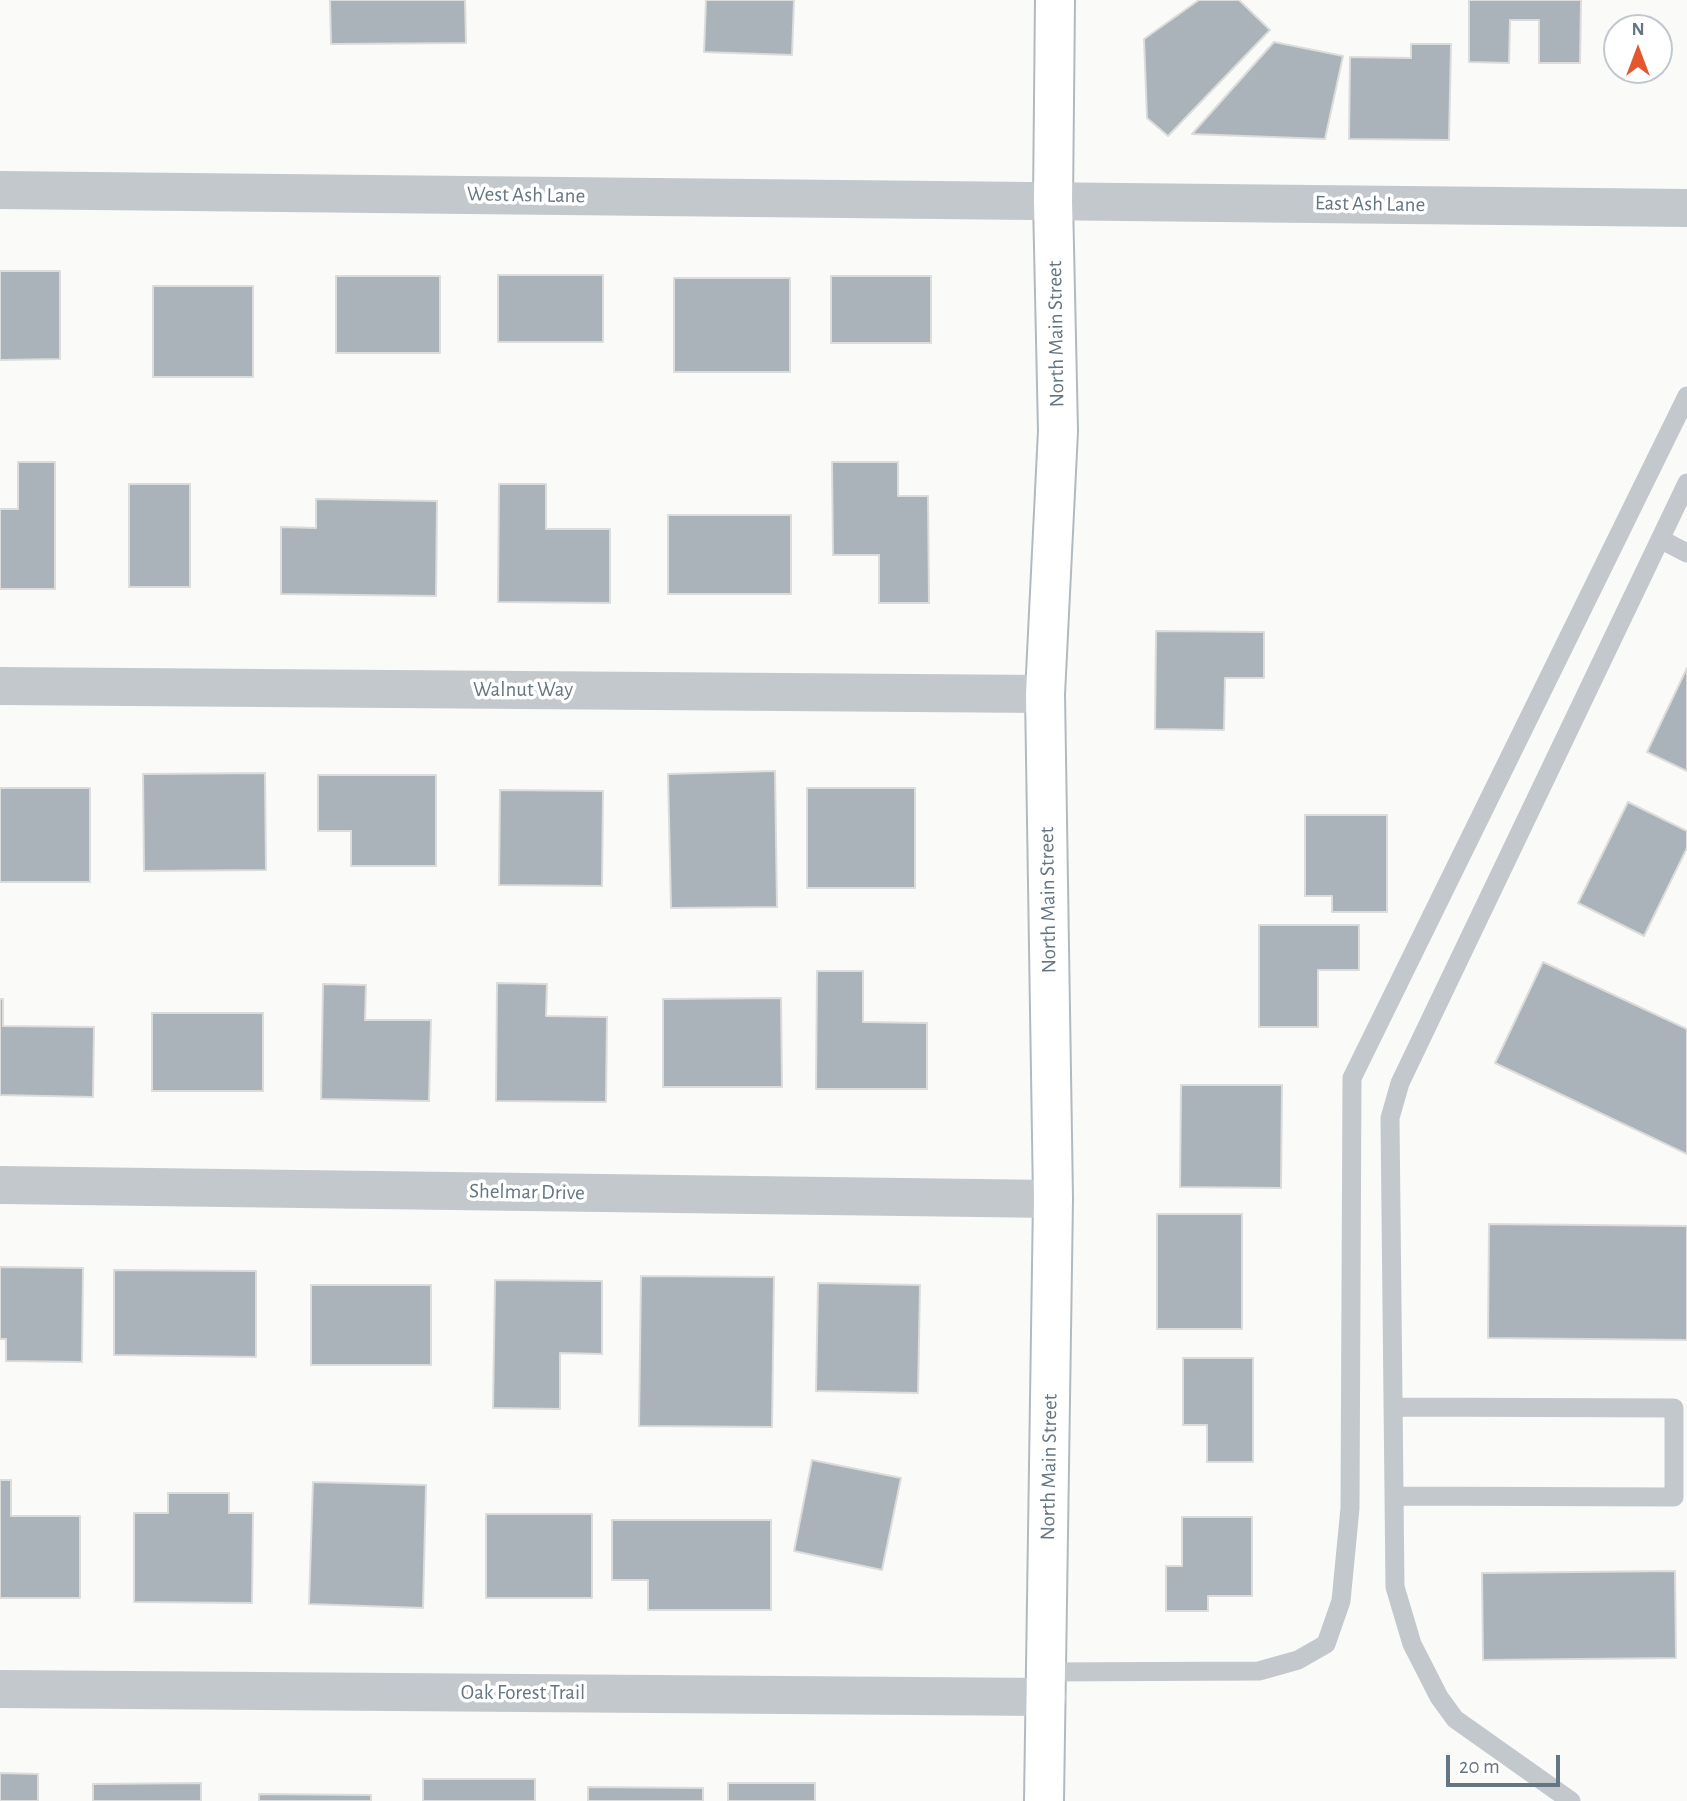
<!DOCTYPE html>
<html>
<head>
<meta charset="utf-8">
<style>
  body { margin:0 }
  #map { position:relative; width:1687px; height:1801px; overflow:hidden; background:#fafaf8; font-family:"Alegreya Sans",sans-serif }
  canvas { display:block }
  .north { position:absolute; left:1603px; top:14px; width:70px; height:70px; box-sizing:border-box; background:#fff; border:2px solid #c1c8cd; border-radius:50%; rotate:0deg; font-size:19px; font-weight:700; line-height:28px; text-align:center; color:#657683 }
  .north::after { content:''; display:block; margin:auto; width:24px; height:32px; background:#e4572e; clip-path:polygon(50% 0,100% 100%,50% 72%,0 100%) }
  .scale { position:absolute; left:1446px; top:1755px; width:114px; height:32px; box-sizing:border-box; border:4px solid #657683; border-top:0; padding-left:9px; font-size:21px; line-height:24px; white-space:nowrap; color:#657683; -webkit-text-stroke:5px #fff; paint-order:stroke }
</style>
</head>
<body>
<div id="map">
<canvas width="1687" height="1801"></canvas>
<div class="north">N</div>
<div class="scale">20 m</div>
</div>
<script>
const context = document.querySelector('canvas').getContext('2d');
context.lineJoin = 'round';
function fillPath(path, color) {
  context.fillStyle = color;
  context.fill(path, 'evenodd');
}
function toPath(rows) {
  const path = new Path2D();
  for (const r of rows) {
    path.moveTo(r[0], r[1]);
    for (let i = 2; i < r.length; i += 2) path.lineTo(r[i], r[i + 1]);
  }
  return path;
}
function strokePath(path, color, width, dash) {
  context.strokeStyle = color;
  context.lineWidth = width;
  context.lineCap = dash ? 'butt' : 'round';
  context.setLineDash(dash || []);
  context.stroke(path);
}
function label(font, color, halo, rows, align = 'center') {
  context.font = font + ' "Alegreya Sans",sans-serif';
  context.lineWidth = 7;
  context.setLineDash([]);
  context.textBaseline = 'middle';
  context.strokeStyle = halo;
  context.fillStyle = color;
  for (const [text, x, y, turn = 0] of rows) {
    context.save();
    context.translate(x, y);
    context.rotate((+turn || 0) * Math.PI / 180);
    context.textAlign = isNaN(turn) ? turn : align;
    if (halo) context.strokeText(text, 0, 0);
    context.fillText(text, 0, 0);
    context.restore();
  }
}
const building = toPath([
  [330,0,465,0,466,43,331,44,330,0],
  [706,0,794,0,792,55,704,52,706,0],
  [1199,0,1239,0,1270,30,1168,136,1147,118,1144,39,1199,0],
  [1469,0,1581,0,1580,63,1539,63,1539,20,1510,20,1509,63,1469,62,1469,0],
  [1274,42,1343,56,1325,139,1192,134,1274,42],
  [1411,44,1451,44,1449,140,1349,139,1350,57,1411,58,1411,44],
  [0,271,60,271,60,359,0,360,0,271],
  [498,275,603,275,603,342,498,342,498,275],
  [336,276,440,276,440,353,336,353,336,276],
  [831,276,931,276,931,343,831,343,831,276],
  [674,278,790,278,790,372,674,372,674,278],
  [153,286,253,286,253,377,153,377,153,286],
  [18,462,55,462,55,589,0,589,0,509,18,509,18,462],
  [832,462,898,462,898,496,928,496,929,603,879,603,879,555,833,555,832,462],
  [129,484,190,484,190,587,129,587,129,484],
  [499,484,546,484,546,529,610,529,610,603,498,602,499,484],
  [316,499,437,501,436,596,281,594,281,527,316,528,316,499],
  [668,515,791,515,791,594,668,594,668,515],
  [1156,631,1264,632,1264,678,1225,678,1224,730,1155,729,1156,631],
  [1687,668,1687,771,1647,752,1687,668],
  [775,771,777,907,671,908,668,774,775,771],
  [265,773,266,870,144,871,143,774,265,773],
  [318,775,436,775,436,866,351,866,351,831,318,831,318,775],
  [0,788,90,788,90,882,0,882,0,788],
  [807,788,915,788,915,888,807,888,807,788],
  [500,790,603,791,602,886,499,885,500,790],
  [1628,802,1687,831,1687,848,1644,936,1578,903,1628,802],
  [1305,815,1387,815,1387,912,1332,912,1332,896,1305,896,1305,815],
  [1259,925,1359,925,1359,970,1318,970,1318,1027,1259,1027,1259,925],
  [1543,962,1687,1029,1687,1154,1495,1063,1543,962],
  [817,971,863,971,863,1022,927,1023,927,1089,816,1089,817,971],
  [497,983,547,984,546,1016,607,1017,606,1102,496,1101,497,983],
  [323,984,366,985,365,1020,431,1020,429,1101,321,1099,323,984],
  [781,998,782,1087,663,1087,663,999,781,998],
  [0,999,3,999,3,1026,94,1027,93,1097,0,1095,0,999],
  [152,1013,263,1013,263,1091,152,1091,152,1013],
  [1181,1085,1282,1085,1281,1188,1180,1187,1181,1085],
  [1157,1214,1242,1214,1242,1329,1157,1329,1157,1214],
  [1489,1224,1687,1226,1687,1340,1488,1338,1489,1224],
  [0,1267,83,1268,82,1362,6,1361,6,1339,0,1339,0,1267],
  [114,1270,256,1271,256,1357,114,1355,114,1270],
  [641,1276,774,1277,772,1427,639,1426,641,1276],
  [495,1280,602,1281,602,1354,560,1353,560,1409,493,1408,495,1280],
  [818,1283,920,1285,918,1393,816,1391,818,1283],
  [311,1285,431,1285,431,1365,311,1365,311,1285],
  [1183,1358,1253,1358,1253,1462,1207,1462,1207,1425,1183,1425,1183,1358],
  [812,1460,901,1478,882,1570,794,1551,812,1460],
  [0,1480,11,1480,11,1516,80,1516,80,1598,0,1598,0,1480],
  [313,1482,426,1485,423,1608,309,1604,313,1482],
  [168,1493,229,1493,229,1513,253,1513,252,1603,134,1602,134,1513,168,1513,168,1493],
  [486,1514,592,1514,592,1598,486,1598,486,1514],
  [1182,1517,1252,1517,1252,1596,1208,1596,1208,1611,1166,1611,1166,1566,1182,1566,1182,1517],
  [612,1520,771,1520,771,1610,648,1610,648,1580,612,1580,612,1520],
  [1675,1571,1676,1658,1483,1660,1482,1573,1675,1571],
  [0,1773,38,1774,38,1801,0,1801,0,1773],
  [423,1779,535,1779,535,1801,423,1801,423,1779],
  [201,1783,201,1801,93,1801,93,1784,201,1783],
  [728,1783,815,1783,815,1801,728,1801,728,1783],
  [588,1787,703,1788,703,1801,588,1801,588,1787],
  [259,1794,371,1795,371,1801,259,1801,259,1794]
]);
fillPath(building, '#aab3b9');
strokePath(building, '#dcdcda', 2);
const secondary = toPath([
  [1044,1801,1053,1199,1045,694,1058,431,1053,201,1055,0]
]);
strokePath(secondary, '#b3babf', 42);
strokePath(toPath([
  [1660,539,1687,553],
  [1394,1407,1674,1408,1674,1497,1395,1496],
  [1047,1672,1259,1671,1298,1660,1326,1644,1341,1601,1350,1508,1352,1078,1687,396],
  [1571,1801,1455,1719,1439,1697,1412,1644,1395,1587,1390,1118,1400,1083,1687,483]
]), '#c3c8cc', 19);
strokePath(toPath([
  [0,686,1045,694],
  [0,1185,1053,1199],
  [0,1689,1047,1697]
]), '#c3c8cc', 38);
strokePath(toPath([
  [0,190,1687,208]
]), '#c3c8cc', 38);
strokePath(secondary, '#fff', 38);
label('21px', '#657683', '#fff', [
  ["West Ash Lane",526,195,1],
  ["East Ash Lane",1370,204,1],
  ["North Main Street",1056,334,-91],
  ["Walnut Way",523,690],
  ["North Main Street",1048,900,-91],
  ["Shelmar Drive",527,1192,1],
  ["North Main Street",1049,1467,-89],
  ["Oak Forest Trail",523,1693]
]);
</script>
</body>
</html>
